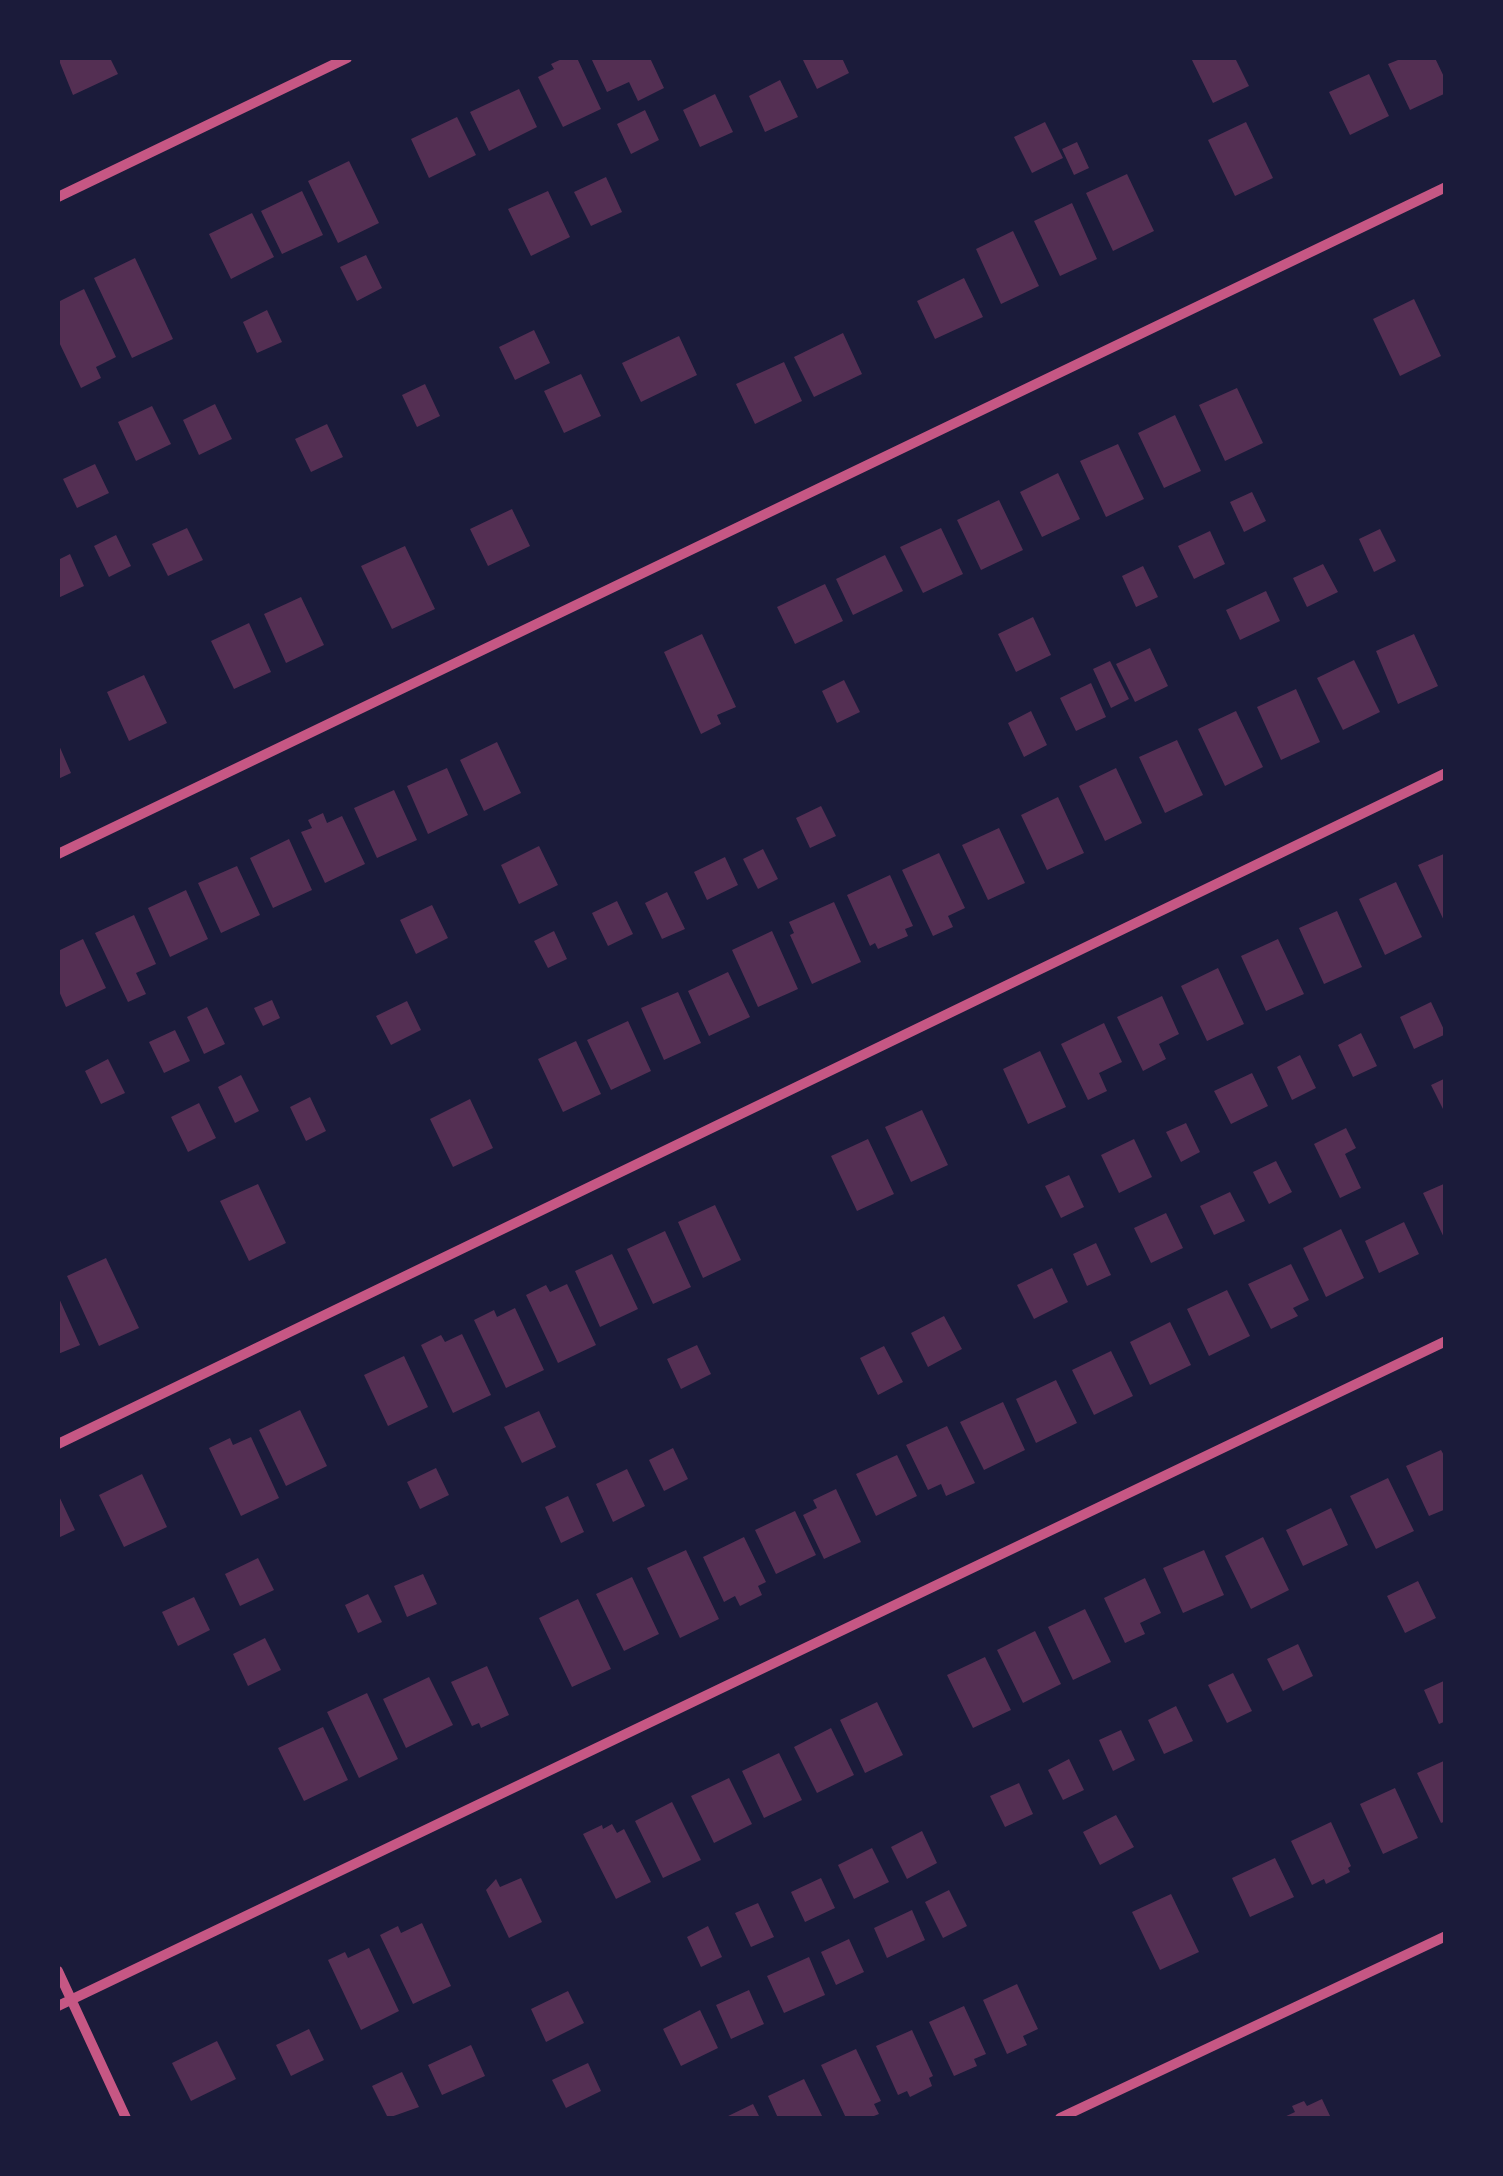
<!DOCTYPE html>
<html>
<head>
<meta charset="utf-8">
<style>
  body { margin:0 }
  #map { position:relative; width:1503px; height:2176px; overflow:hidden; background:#1b1b3a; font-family:Montserrat,sans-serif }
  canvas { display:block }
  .frame { position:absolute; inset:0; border:60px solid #1b1b3a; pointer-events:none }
</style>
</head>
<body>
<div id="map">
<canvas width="1503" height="2176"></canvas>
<div class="frame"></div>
</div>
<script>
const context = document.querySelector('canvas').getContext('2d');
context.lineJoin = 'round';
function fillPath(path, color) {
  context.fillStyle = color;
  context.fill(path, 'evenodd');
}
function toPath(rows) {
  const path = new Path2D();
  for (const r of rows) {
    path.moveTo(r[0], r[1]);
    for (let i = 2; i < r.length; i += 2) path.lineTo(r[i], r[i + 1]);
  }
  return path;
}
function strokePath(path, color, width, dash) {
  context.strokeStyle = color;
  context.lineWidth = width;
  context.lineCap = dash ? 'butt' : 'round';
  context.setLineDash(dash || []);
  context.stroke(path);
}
fillPath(toPath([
  [58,58,110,58,118,74,73,95],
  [564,58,577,58,601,109,563,127,538,77,554,69,551,64],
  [591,58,650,58,664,88,638,101,629,82,607,92],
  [802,58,842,58,849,73,817,89],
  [1191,58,1235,58,1249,86,1213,103],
  [1403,58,1435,58,1446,81,1446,93,1410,110,1388,64],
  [1369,74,1389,116,1350,135,1329,92],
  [780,80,798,117,765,132,749,96],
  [519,89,537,127,489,151,470,112],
  [715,94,733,132,700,147,683,110],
  [645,110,659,140,631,154,617,124],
  [457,117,476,155,429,178,411,139],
  [1045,122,1063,158,1032,173,1014,137],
  [1246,122,1273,178,1235,196,1208,140],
  [1077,142,1089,168,1074,175,1062,149],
  [349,161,379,223,338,243,308,181],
  [1127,174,1154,231,1113,251,1086,193],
  [606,177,622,212,591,226,574,192],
  [302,191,323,235,282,254,261,211],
  [548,191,570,237,531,256,508,209],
  [1072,203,1097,259,1060,276,1034,221],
  [252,213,274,257,231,279,209,234],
  [1013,231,1039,286,1001,304,976,249],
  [366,255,382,288,357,301,340,267],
  [135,258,173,339,132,358,94,278],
  [964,278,983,317,935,339,917,301],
  [84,289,116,357,96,367,101,378,81,388,58,340,58,302],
  [1414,299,1441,356,1400,376,1373,319],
  [267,310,282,342,257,353,243,322],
  [534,330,550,363,515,380,499,347],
  [843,333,862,374,814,397,794,357],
  [679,336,697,375,641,402,622,363],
  [784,362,802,401,755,424,736,384],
  [581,374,601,416,564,433,544,391],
  [425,384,440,416,417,427,402,395],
  [1237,388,1263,443,1225,461,1199,405],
  [215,404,232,439,199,455,183,420],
  [152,406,171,444,136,461,118,422],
  [1175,415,1201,471,1164,488,1138,433],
  [327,424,343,457,311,472,295,439],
  [1118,444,1144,499,1106,517,1080,461],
  [95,464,109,493,77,508,63,479],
  [1058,473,1080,519,1042,537,1020,492],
  [1252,492,1266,521,1244,532,1230,502],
  [999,500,1023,550,981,570,957,520],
  [512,509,530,546,488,566,470,529],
  [187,528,203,560,168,576,152,544],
  [941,528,963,574,923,593,900,547],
  [1380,529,1396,561,1374,572,1359,539],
  [1210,531,1225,564,1194,579,1178,546],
  [116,535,131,566,109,577,94,546],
  [405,546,435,609,392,629,361,566],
  [70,554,84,586,58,598,58,560],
  [885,555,903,591,853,615,836,579],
  [1323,564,1338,592,1307,607,1293,578],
  [1143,566,1158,597,1136,607,1122,576],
  [825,584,843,621,795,644,777,607],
  [1266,591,1280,621,1240,640,1226,610],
  [301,597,324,645,286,663,264,614],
  [1033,617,1051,655,1016,672,998,634],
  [249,623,271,672,234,689,211,641],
  [702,634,736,707,717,715,721,724,701,734,664,652],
  [1414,634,1438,686,1398,704,1376,651],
  [1150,648,1168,686,1135,702,1116,664],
  [1354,660,1380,712,1343,730,1317,678],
  [1110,661,1129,699,1111,708,1093,669],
  [144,675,167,723,129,741,107,692],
  [844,680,860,712,837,723,822,691],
  [1091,683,1106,717,1076,731,1060,698],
  [1296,689,1320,742,1281,760,1257,707],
  [1031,711,1047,745,1024,757,1008,723],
  [1236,711,1263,767,1225,786,1198,729],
  [1177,740,1203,795,1165,813,1139,757],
  [497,742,521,793,484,811,460,760],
  [58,743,71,773,58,779],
  [447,768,468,815,428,834,407,786],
  [1116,768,1142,823,1105,841,1079,786],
  [394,790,417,840,377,858,354,808],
  [1058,797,1084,853,1047,870,1021,815],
  [821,806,836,836,810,848,796,818],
  [323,813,327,823,342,816,365,864,325,883,301,832,312,828,308,820],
  [999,828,1025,883,988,900,962,845],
  [289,839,312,890,273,908,250,858],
  [539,846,558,885,519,904,501,865],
  [763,849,778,879,758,889,743,859],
  [939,853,965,908,948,916,953,927,933,936,902,870],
  [1446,853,1446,925,1418,865],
  [725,857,738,885,707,900,694,872],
  [237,866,260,915,221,933,198,883],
  [890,875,913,926,905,929,908,936,878,949,875,943,870,946,847,895],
  [1396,882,1422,937,1385,955,1359,899],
  [186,890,208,939,170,957,148,908],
  [667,892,685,929,662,939,645,903],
  [617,901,633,934,608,946,592,913],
  [834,902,861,962,812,984,790,935,794,933,789,922],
  [432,905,448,938,416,954,400,920],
  [1337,911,1362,967,1324,984,1299,928],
  [134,915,156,964,136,973,146,994,128,1002,95,933],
  [554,931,567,959,548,968,534,941],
  [772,931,798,989,758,1007,732,950],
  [83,939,106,988,66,1007,58,989,58,951],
  [1278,939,1304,994,1266,1011,1241,956],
  [1218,968,1244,1024,1207,1041,1181,986],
  [728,972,750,1017,709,1036,688,991],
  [678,992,701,1043,664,1060,641,1008],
  [1162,996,1179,1034,1159,1044,1166,1059,1143,1071,1117,1017],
  [272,1000,280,1018,263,1026,254,1008],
  [407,1001,421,1030,391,1045,376,1016],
  [1431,1002,1446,1034,1414,1049,1400,1017],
  [207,1007,225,1044,204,1054,187,1017],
  [628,1021,651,1071,611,1090,587,1040],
  [1104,1023,1122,1062,1099,1073,1107,1091,1088,1100,1061,1044],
  [175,1030,190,1061,164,1073,149,1042],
  [1361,1033,1377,1066,1353,1077,1338,1045],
  [576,1041,601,1094,563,1112,538,1059],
  [1040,1051,1066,1107,1028,1124,1003,1069],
  [1300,1055,1316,1088,1292,1100,1277,1067],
  [108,1059,125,1093,101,1104,85,1071],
  [1252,1073,1268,1106,1231,1124,1214,1091],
  [241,1075,259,1111,235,1123,218,1087],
  [1446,1078,1446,1115,1431,1085],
  [310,1097,326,1131,306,1141,290,1107],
  [470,1099,493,1148,453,1167,430,1119],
  [199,1103,216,1138,188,1152,171,1117],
  [922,1110,948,1165,911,1182,885,1127],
  [1186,1123,1200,1152,1181,1162,1166,1132],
  [1346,1128,1356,1148,1345,1154,1361,1188,1340,1198,1314,1144],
  [868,1139,894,1194,857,1211,831,1156],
  [1134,1139,1152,1177,1119,1193,1101,1155],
  [1276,1161,1292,1192,1269,1204,1253,1172],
  [1069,1175,1084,1207,1061,1218,1045,1186],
  [1446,1183,1446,1242,1423,1193],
  [258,1184,286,1243,249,1261,220,1201],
  [1230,1192,1245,1221,1214,1235,1200,1206],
  [715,1205,741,1260,703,1278,678,1222],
  [1166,1213,1183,1248,1151,1263,1134,1228],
  [1404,1222,1419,1254,1379,1273,1365,1241],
  [1341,1229,1364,1278,1326,1297,1303,1248],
  [665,1231,691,1287,653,1304,627,1249],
  [1096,1243,1111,1275,1087,1286,1073,1254],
  [612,1254,638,1309,600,1327,575,1271],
  [106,1258,139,1328,99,1346,67,1276],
  [1291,1264,1309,1300,1293,1308,1298,1316,1271,1329,1248,1284],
  [1052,1268,1068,1302,1034,1319,1017,1285],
  [567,1284,596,1345,558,1363,526,1295,546,1285,550,1292],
  [1227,1290,1250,1336,1209,1356,1187,1309],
  [58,1296,80,1345,58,1354],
  [515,1308,544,1370,506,1388,474,1320,494,1310,497,1317],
  [944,1316,962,1349,928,1367,911,1333],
  [1170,1322,1191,1365,1150,1385,1130,1342],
  [462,1334,491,1395,453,1413,421,1345,441,1335,445,1342],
  [697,1345,711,1374,681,1389,667,1359],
  [884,1346,903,1382,878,1395,860,1358],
  [1111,1351,1133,1396,1094,1415,1072,1370],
  [404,1356,428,1407,388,1426,364,1375],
  [1056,1380,1077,1423,1036,1443,1016,1399],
  [1003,1402,1025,1450,984,1470,960,1422],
  [300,1410,327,1466,286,1486,259,1430],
  [539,1411,556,1447,522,1463,504,1427],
  [947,1426,975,1483,946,1496,941,1484,928,1490,906,1445],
  [251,1437,279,1498,241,1516,209,1448,230,1438,233,1445],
  [673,1448,688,1479,664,1491,649,1460],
  [1441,1450,1446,1459,1446,1509,1429,1516,1406,1466],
  [897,1455,917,1496,876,1516,856,1474],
  [436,1468,449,1495,420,1509,407,1482],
  [627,1469,645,1506,613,1522,596,1484],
  [142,1474,167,1527,124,1547,99,1495],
  [1388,1478,1414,1531,1376,1549,1350,1496],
  [836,1489,861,1542,824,1559,803,1515,817,1508,813,1500],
  [58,1494,75,1530,58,1538],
  [568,1496,584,1532,561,1543,545,1507],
  [1331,1508,1348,1545,1303,1566,1286,1530],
  [795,1511,816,1555,776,1574,755,1530],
  [744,1537,766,1582,758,1586,762,1595,740,1606,735,1596,724,1602,703,1557],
  [1263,1537,1289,1590,1251,1609,1225,1556],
  [686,1550,719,1619,680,1638,647,1568],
  [1204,1550,1224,1595,1183,1613,1163,1568],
  [258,1558,274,1590,240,1606,225,1574],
  [423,1574,437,1604,407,1617,394,1586],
  [632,1577,659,1634,624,1651,596,1594],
  [1145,1578,1161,1613,1140,1623,1145,1634,1125,1643,1104,1598],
  [1418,1581,1436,1618,1405,1633,1387,1596],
  [368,1594,382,1622,358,1633,345,1605],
  [194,1597,210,1630,178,1646,162,1612],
  [578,1599,611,1669,572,1687,539,1618],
  [1085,1609,1111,1662,1073,1680,1048,1627],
  [1035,1631,1061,1684,1023,1703,997,1650],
  [265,1638,281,1670,248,1686,233,1654],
  [1298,1644,1313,1676,1283,1691,1267,1659],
  [985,1657,1011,1710,973,1728,947,1675],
  [487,1666,509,1715,481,1728,479,1723,472,1726,451,1682],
  [1233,1673,1252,1711,1227,1723,1208,1685],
  [429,1677,453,1725,406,1748,383,1699],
  [1446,1680,1446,1721,1439,1724,1424,1690],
  [367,1693,398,1759,359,1778,327,1712],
  [877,1702,903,1755,865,1773,840,1720],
  [1176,1706,1193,1741,1164,1754,1148,1720],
  [323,1727,348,1780,304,1801,278,1748],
  [831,1728,854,1775,817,1793,794,1747],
  [1121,1730,1135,1760,1113,1771,1099,1740],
  [779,1753,802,1800,764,1818,742,1771],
  [1069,1759,1084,1790,1063,1800,1048,1770],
  [1446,1760,1446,1821,1441,1823,1417,1773],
  [729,1778,752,1824,714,1843,691,1796],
  [1019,1783,1033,1814,1005,1827,990,1796],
  [1395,1788,1418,1838,1383,1854,1360,1804],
  [672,1802,701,1860,663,1878,635,1821],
  [1116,1815,1134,1847,1100,1865,1083,1832],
  [1331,1822,1351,1866,1348,1868,1350,1872,1326,1884,1324,1879,1312,1885,1291,1841],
  [612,1824,617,1833,624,1829,651,1882,616,1899,583,1834,602,1825,603,1829],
  [922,1831,937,1863,907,1879,891,1847],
  [872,1848,889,1882,854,1899,838,1865],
  [1275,1858,1294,1897,1250,1917,1232,1878],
  [521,1878,542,1922,509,1938,486,1890,496,1879,500,1887],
  [821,1878,835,1908,805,1922,791,1892],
  [949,1890,967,1926,943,1938,925,1902],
  [1171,1894,1199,1952,1160,1970,1132,1912],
  [758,1903,774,1937,751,1947,735,1913],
  [912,1910,925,1940,887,1958,874,1928],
  [422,1923,451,1986,413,2004,380,1935,398,1926,401,1933],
  [708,1926,722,1957,701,1967,687,1937],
  [849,1939,864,1972,836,1985,821,1952],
  [369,1948,399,2011,361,2030,328,1960,345,1952,348,1958],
  [809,1957,825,1995,784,2013,767,1976],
  [1017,1984,1038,2029,1023,2036,1027,2045,1007,2054,983,2000],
  [749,1990,764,2024,731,2039,716,2005],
  [568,1991,584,2023,546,2042,531,2009],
  [964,2006,986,2054,974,2059,977,2066,954,2076,929,2022],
  [700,2010,718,2048,681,2066,663,2029],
  [309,2029,324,2060,291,2076,276,2045],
  [912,2030,933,2076,929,2078,932,2086,910,2097,907,2091,898,2095,876,2046],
  [217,2041,236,2079,191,2101,172,2063],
  [471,2045,485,2076,442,2095,428,2065],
  [856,2049,881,2101,874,2104,879,2114,869,2118,846,2118,821,2065],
  [588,2063,601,2091,566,2108,552,2080],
  [402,2072,419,2107,388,2118,372,2086],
  [804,2079,823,2118,778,2118,768,2096],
  [1322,2099,1331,2118,1282,2118,1295,2112,1292,2106,1304,2101,1307,2106],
  [753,2104,760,2118,724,2118]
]), '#542f53');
strokePath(toPath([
  [58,197,347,58],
  [58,854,1446,187],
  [58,1444,1446,773],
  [58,1971,126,2118],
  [58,2006,1446,1341],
  [1060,2118,1446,1936]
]), '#c65784', 10);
</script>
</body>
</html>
